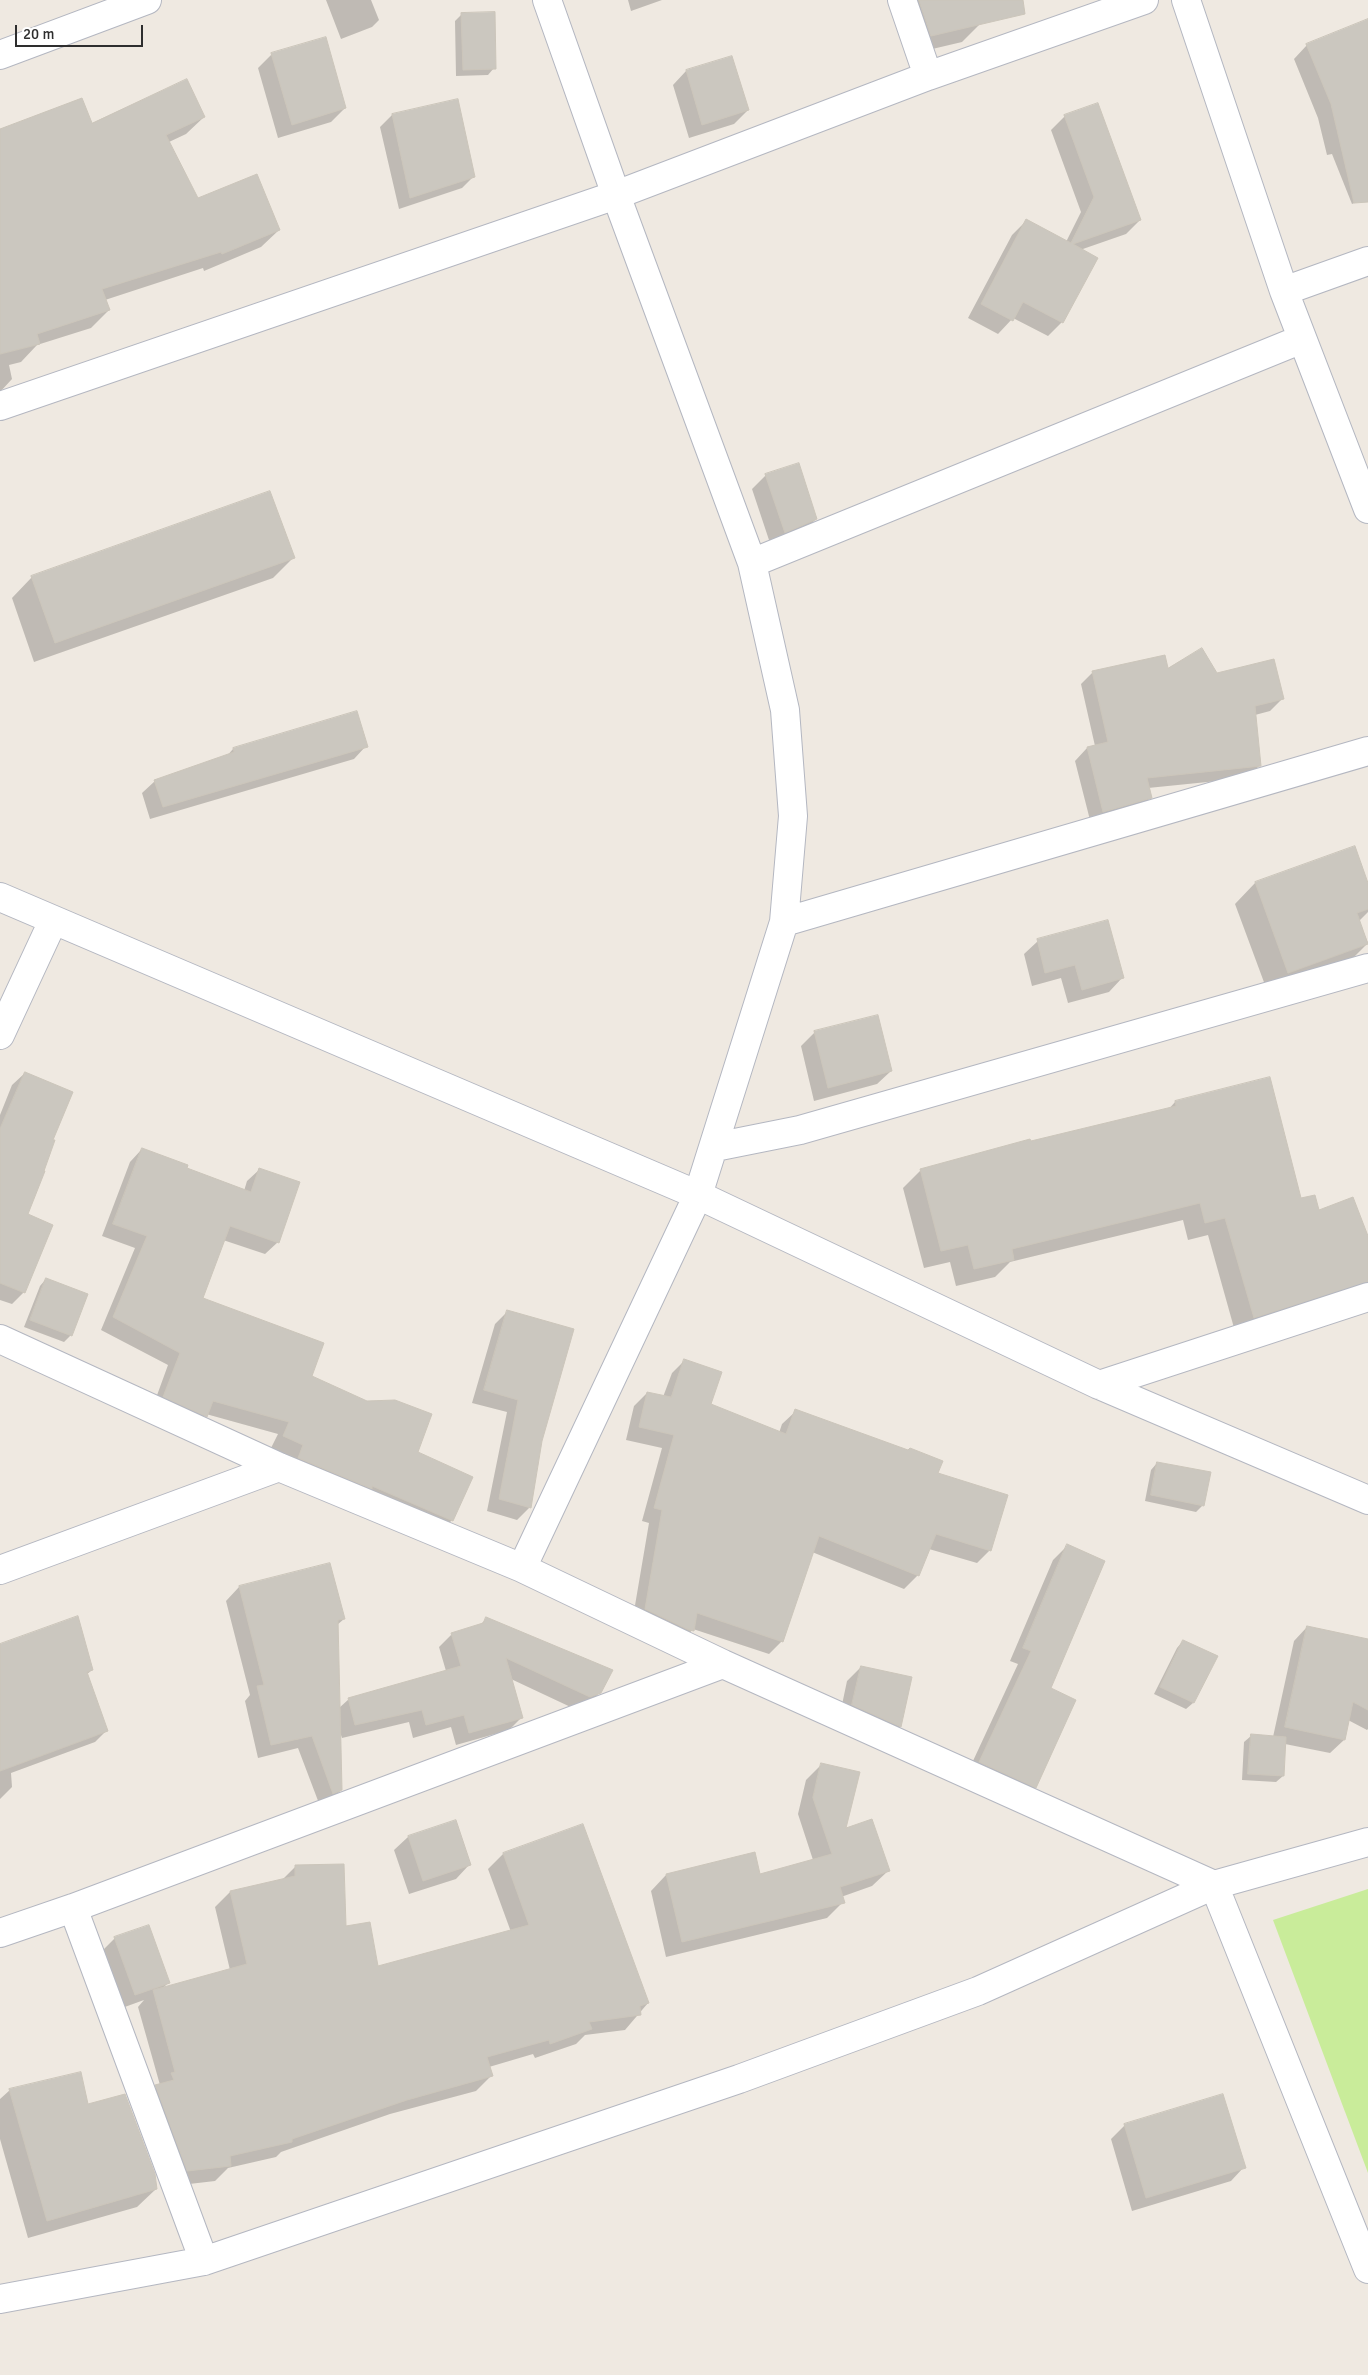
<!DOCTYPE html>
<html>
<head>
<meta charset="utf-8">
<style>
	body { margin:0 }
	#map { position:relative; width:1368px; height:2375px; overflow:hidden; background:#efe9e1; font-family:Signika,sans-serif }
	canvas { display:block }
	.scale { position:absolute; left:15px; top:25px; width:128px; height:22px; box-sizing:border-box; border:2px solid #2e2e2e; border-top:0; padding-left:6px; font-size:15px; line-height:18px; white-space:nowrap; color:#2e2e2e; -webkit-text-stroke:4px #fff; paint-order:stroke }
</style>
</head>
<body>
<div id="map">
<canvas width="1368" height="2375"></canvas>
<div class="scale">20 m</div>
</div>
<script>
const g = document.querySelector('canvas').getContext('2d');
g.lineJoin = 'round';
function fillPath(path, color) { g.fillStyle = color; g.fill(path, 'evenodd'); }
function trace(path, color, width, dash) { g.strokeStyle = color; g.lineWidth = width; g.lineCap = dash ? 'butt' : 'round'; g.setLineDash(dash || []); g.stroke(path); }
const pitch = new Path2D(`
	M 1368,1889 L 1368,2173 L 1273,1920 Z`);
const shadow = new Path2D(`
	M 326,0 L 371,0 L 379,20 L 372,27 L 341,39 Z
	M 628,0 L 662,0 L 631,11 Z
	M 888,0 L 976,0 L 981,23 L 962,42 L 911,54 Z
	M 462,14 L 494,68 L 488,75 L 456,76 L 455,21 Z
	M 1368,21 L 1368,198 L 1352,204 L 1332,154 L 1327,155 L 1318,118 L 1294,59 L 1307,45 Z
	M 272,54 L 345,108 L 331,122 L 278,138 L 258,68 Z
	M 686,71 L 748,110 L 734,124 L 689,138 L 673,85 Z
	M 392,115 L 474,176 L 462,188 L 399,209 L 380,127 Z
	M 1065,116 L 1140,220 L 1126,234 L 1080,250 L 1062,322 L 1048,336 L 1013,318 L 998,334 L 968,318 L 1012,235 L 1026,221 L 1066,242 L 1081,212 L 1051,130 Z
	M 204,117 L 186,134 L 169,142 L 197,200 L 279,230 L 261,247 L 204,271 L 203,268 L 105,300 L 109,310 L 91,328 L 37,345 L 21,362 L 9,365 L 12,379 L 0,392 L 0,145 L 91,125 Z
	M 766,475 L 816,519 L 802,533 L 771,546 L 752,489 Z
	M 293,558 L 273,578 L 34,662 L 12,598 L 32,577 Z
	M 1167,670 L 1282,699 L 1270,711 L 1255,715 L 1259,766 L 1247,778 L 1148,788 L 1150,798 L 1138,810 L 1091,824 L 1075,761 L 1087,748 L 1095,746 L 1081,684 L 1093,672 Z
	M 356,713 L 366,746 L 354,759 L 150,819 L 142,793 L 155,781 L 226,757 L 233,749 Z
	M 1354,848 L 1368,887 L 1368,912 L 1359,921 L 1368,943 L 1347,964 L 1268,993 L 1235,904 L 1255,883 Z
	M 1038,941 L 1122,978 L 1109,992 L 1068,1003 L 1061,978 L 1032,986 L 1024,954 Z
	M 815,1032 L 891,1071 L 877,1084 L 814,1101 L 801,1046 Z
	M 25,1073 L 52,1140 L 26,1215 L 24,1292 L 12,1304 L 0,1300 L 0,1115 L 12,1085 Z
	M 1175,1102 L 1300,1200 L 1368,1240 L 1368,1303 L 1236,1335 L 1208,1235 L 1188,1240 L 1183,1220 L 1010,1262 L 995,1277 L 956,1286 L 950,1262 L 924,1268 L 903,1188 L 921,1170 L 1168,1110 Z
	M 142,1149 L 185,1169 L 244,1191 L 247,1181 L 260,1169 L 278,1242 L 265,1254 L 223,1240 L 201,1299 L 416,1453 L 452,1520 L 440,1533 L 271,1448 L 278,1434 L 206,1414 L 193,1428 L 152,1409 L 168,1365 L 101,1330 L 135,1248 L 102,1236 L 130,1162 Z
	M 46,1279 L 71,1335 L 64,1342 L 24,1327 L 40,1286 Z
	M 507,1312 L 540,1440 L 530,1507 L 517,1520 L 487,1511 L 507,1412 L 472,1403 L 495,1324 Z
	M 685,1360 L 709,1405 L 779,1433 L 782,1424 L 796,1411 L 936,1473 L 990,1550 L 977,1563 L 929,1549 L 918,1575 L 904,1589 L 812,1552 L 782,1641 L 769,1654 L 693,1629 L 680,1644 L 632,1623 L 649,1523 L 642,1521 L 662,1448 L 626,1440 L 634,1406 L 647,1393 L 663,1397 L 672,1373 Z
	M 1157,1463 L 1203,1505 L 1196,1512 L 1145,1501 L 1151,1470 Z
	M 1067,1546 L 1035,1787 L 1022,1801 L 966,1776 L 1018,1664 L 1010,1661 L 1053,1560 Z
	M 239,1587 L 344,1619 L 337,1625 L 339,1708 L 349,1699 L 446,1671 L 439,1647 L 452,1634 L 479,1626 L 486,1619 L 600,1692 L 587,1706 L 577,1710 L 511,1679 L 522,1717 L 509,1730 L 456,1745 L 451,1727 L 413,1738 L 409,1722 L 342,1738 L 340,1732 L 341,1790 L 328,1803 L 320,1806 L 298,1748 L 258,1758 L 245,1701 L 250,1695 L 226,1601 Z
	M 77,1617 L 92,1670 L 86,1675 L 106,1731 L 95,1742 L 11,1773 L 12,1787 L 0,1799 L 0,1645 Z
	M 1307,1627 L 1368,1659 L 1368,1729 L 1367,1730 L 1348,1720 L 1344,1740 L 1330,1753 L 1285,1744 L 1283,1776 L 1276,1782 L 1242,1780 L 1244,1742 L 1251,1736 L 1273,1737 L 1294,1641 Z
	M 1183,1641 L 1216,1657 L 1193,1703 L 1186,1709 L 1154,1694 L 1177,1648 Z
	M 861,1667 L 900,1726 L 887,1740 L 839,1719 L 847,1681 Z
	M 822,1764 L 845,1830 L 888,1871 L 872,1886 L 841,1897 L 843,1902 L 827,1918 L 666,1957 L 651,1891 L 666,1875 L 759,1876 L 813,1860 L 798,1814 L 806,1780 Z
	M 455,1822 L 469,1865 L 456,1879 L 409,1894 L 394,1850 L 408,1837 Z
	M 582,1825 L 648,2003 L 625,2030 L 585,2035 L 576,2044 L 535,2058 L 533,2054 L 489,2067 L 492,2075 L 476,2091 L 390,2114 L 281,2152 L 276,2157 L 228,2168 L 215,2181 L 172,2186 L 141,2102 L 160,2085 L 138,2007 L 144,2000 L 122,2008 L 101,1952 L 115,1938 L 168,1983 L 162,1989 L 230,1970 L 215,1907 L 230,1892 L 282,1880 L 296,1866 L 377,1968 L 511,1932 L 488,1869 L 503,1854 Z
	M 10,2090 L 87,2106 L 156,2189 L 137,2207 L 28,2238 L 0,2139 L 0,2099 Z
	M 1125,2125 L 1244,2167 L 1231,2181 L 1132,2211 L 1111,2139 Z`);
const building = new Path2D(`
	M 919,0 L 1023,0 L 1025,14 L 931,36 Z
	M 495,12 L 496,69 L 463,70 L 461,13 Z
	M 1368,19 L 1368,202 L 1354,203 L 1331,104 L 1306,44 Z
	M 326,37 L 346,108 L 292,125 L 271,53 Z
	M 732,56 L 749,110 L 702,125 L 686,70 Z
	M 187,79 L 205,117 L 166,135 L 198,198 L 257,174 L 280,230 L 222,254 L 221,252 L 102,289 L 110,310 L 37,334 L 40,344 L 0,354 L 0,129 L 82,98 L 92,123 Z
	M 458,99 L 475,177 L 410,198 L 392,114 Z
	M 1098,103 L 1141,220 L 1073,244 L 1098,258 L 1063,323 L 1023,302 L 1013,321 L 981,304 L 1026,219 L 1071,243 L 1094,197 L 1064,115 Z
	M 799,463 L 817,519 L 785,533 L 765,474 Z
	M 270,491 L 295,558 L 55,643 L 31,576 Z
	M 1202,648 L 1217,673 L 1274,659 L 1284,699 L 1255,706 L 1261,766 L 1147,778 L 1152,798 L 1103,812 L 1087,747 L 1108,742 L 1092,671 L 1165,655 L 1168,668 Z
	M 357,711 L 368,747 L 163,807 L 154,780 L 234,752 L 233,748 Z
	M 1355,846 L 1368,883 L 1368,909 L 1357,913 L 1368,944 L 1288,973 L 1255,882 Z
	M 1108,920 L 1124,978 L 1082,990 L 1075,965 L 1045,973 L 1037,939 Z
	M 878,1015 L 892,1071 L 828,1088 L 814,1031 Z
	M 25,1072 L 73,1092 L 53,1140 L 55,1140 L 44,1171 L 45,1171 L 28,1214 L 53,1225 L 25,1293 L 0,1283 L 0,1129 Z
	M 1270,1077 L 1301,1198 L 1315,1195 L 1319,1210 L 1353,1197 L 1368,1236 L 1368,1282 L 1254,1318 L 1225,1218 L 1205,1223 L 1200,1203 L 1012,1249 L 1014,1260 L 974,1269 L 968,1245 L 941,1251 L 920,1169 L 1030,1139 L 1031,1141 L 1176,1106 L 1175,1101 Z
	M 142,1148 L 188,1165 L 187,1168 L 251,1192 L 259,1168 L 300,1182 L 279,1243 L 230,1226 L 203,1298 L 324,1343 L 312,1376 L 367,1401 L 395,1400 L 432,1414 L 418,1452 L 473,1477 L 453,1521 L 372,1486 L 372,1489 L 298,1458 L 303,1445 L 283,1436 L 289,1422 L 213,1401 L 207,1417 L 163,1397 L 180,1353 L 113,1317 L 147,1236 L 113,1224 Z
	M 46,1278 L 88,1294 L 72,1336 L 30,1320 Z
	M 507,1310 L 574,1329 L 542,1441 L 531,1508 L 499,1499 L 518,1400 L 484,1390 Z
	M 684,1359 L 722,1372 L 711,1404 L 786,1434 L 795,1409 L 908,1450 L 910,1448 L 943,1461 L 938,1473 L 1008,1495 L 991,1551 L 936,1534 L 919,1576 L 819,1536 L 783,1642 L 697,1613 L 694,1631 L 689,1630 L 645,1609 L 662,1510 L 654,1508 L 674,1435 L 639,1427 L 647,1392 L 671,1397 Z
	M 1157,1462 L 1211,1472 L 1204,1506 L 1151,1495 Z
	M 1067,1544 L 1105,1561 L 1051,1688 L 1076,1700 L 1036,1788 L 979,1762 L 1031,1651 L 1023,1648 Z
	M 330,1563 L 345,1619 L 338,1620 L 342,1790 L 333,1794 L 312,1736 L 271,1745 L 257,1686 L 264,1685 L 239,1586 Z
	M 78,1616 L 93,1670 L 87,1672 L 108,1731 L 0,1771 L 0,1644 Z
	M 486,1617 L 613,1670 L 601,1693 L 590,1697 L 506,1658 L 523,1718 L 469,1733 L 464,1715 L 426,1725 L 422,1710 L 355,1725 L 348,1698 L 461,1666 L 451,1633 L 483,1623 Z
	M 1307,1626 L 1368,1639 L 1368,1710 L 1353,1702 L 1345,1740 L 1285,1727 Z
	M 1183,1640 L 1218,1656 L 1194,1703 L 1160,1687 Z
	M 861,1666 L 912,1677 L 901,1727 L 852,1705 Z
	M 1251,1734 L 1286,1737 L 1284,1776 L 1248,1774 Z
	M 821,1763 L 860,1772 L 846,1828 L 872,1819 L 890,1871 L 840,1887 L 845,1903 L 682,1942 L 666,1874 L 755,1852 L 760,1874 L 832,1854 L 813,1798 Z
	M 456,1820 L 471,1865 L 423,1881 L 408,1836 Z
	M 583,1824 L 649,2003 L 640,2006 L 641,2015 L 589,2022 L 592,2029 L 550,2044 L 549,2040 L 487,2057 L 493,2076 L 407,2100 L 292,2139 L 292,2142 L 230,2156 L 231,2166 L 187,2171 L 155,2085 L 174,2080 L 171,2073 L 175,2072 L 153,1990 L 247,1964 L 230,1891 L 295,1876 L 295,1865 L 344,1864 L 346,1926 L 370,1922 L 378,1966 L 529,1925 L 503,1853 Z
	M 149,1925 L 170,1983 L 135,1995 L 114,1937 Z
	M 81,2072 L 88,2104 L 125,2094 L 155,2174 L 157,2189 L 47,2221 L 9,2089 Z
	M 1223,2094 L 1246,2168 L 1146,2198 L 1124,2124 Z`);
const minor = new Path2D(`
	M 902,0 L 928,76
	M 1186,0 L 1284,291 L 1368,509
	M 0,55 L 147,0
	M 1284,291 L 1368,261
	M 0,406 L 616,195 L 928,76 L 1144,0
	M 752,563 L 1302,339
	M 0,897 L 698,1195 L 1099,1385 L 1368,1500
	M 784,922 L 1368,751
	M 0,1035 L 53,921
	M 715,1147 L 800,1130 L 1368,968
	M 0,1339 L 279,1467 L 522,1568 L 723,1664 L 1214,1885 L 1368,2269
	M 1099,1385 L 1368,1297
	M 522,1568 L 698,1195 L 784,922 L 793,816 L 785,710 L 752,563 L 616,195 L 547,0
	M 0,1570 L 279,1467
	M 73,1908 L 204,2261
	M 0,1933 L 73,1908 L 723,1664
	M 0,2299 L 204,2261 L 739,2079 L 978,1991 L 1214,1885 L 1368,1842`);
fillPath(pitch, '#c9ec9a');
fillPath(shadow, '#0003');
fillPath(building, '#cbc7bf');
trace(building, '#cbc5ba', 1);
trace(minor, '#b4b7c1', 30);
trace(minor, '#fff', 28);
</script>
</body>
</html>
